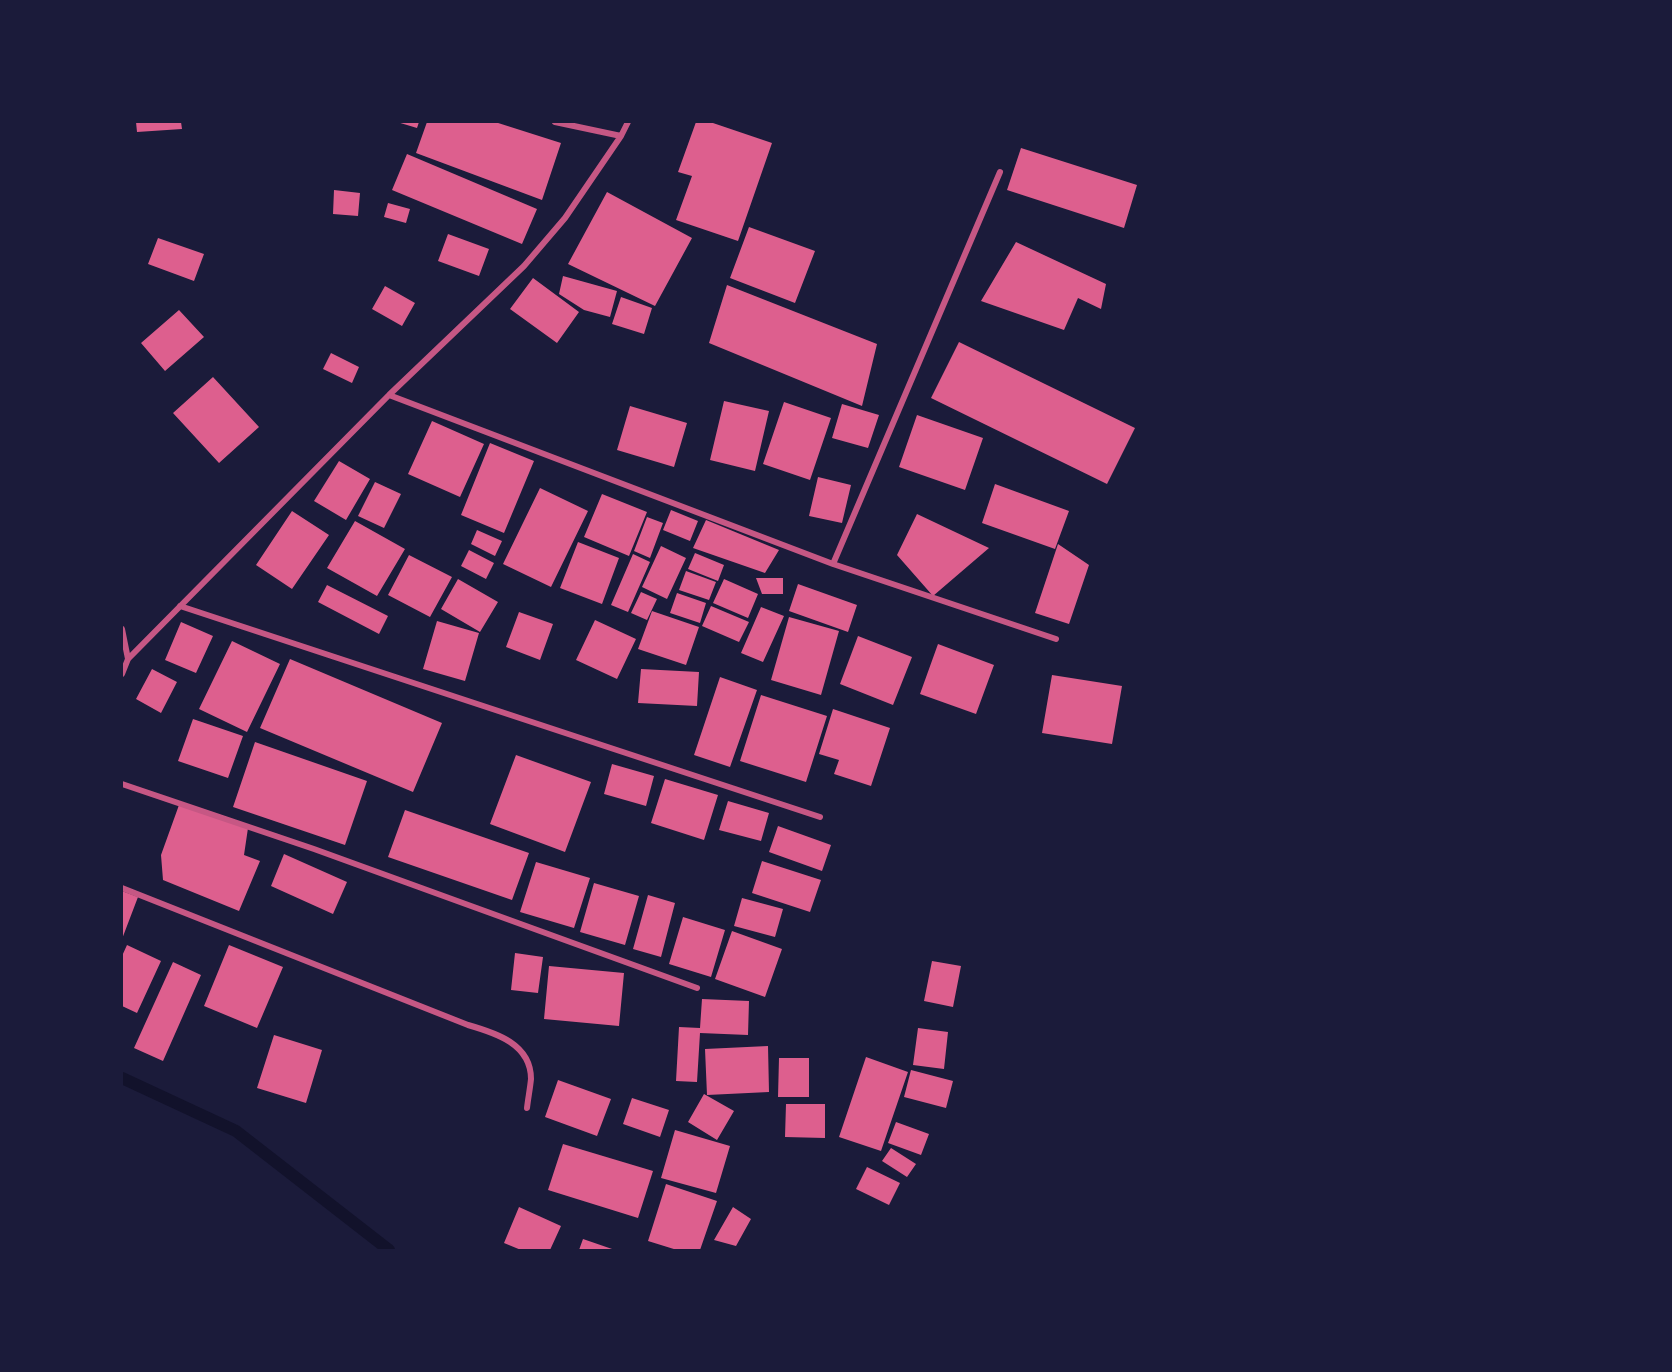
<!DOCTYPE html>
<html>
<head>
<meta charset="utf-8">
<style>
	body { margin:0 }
	#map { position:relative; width:1672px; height:1372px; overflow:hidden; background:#1b1b3a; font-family:Barlow,sans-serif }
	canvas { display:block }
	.frame { position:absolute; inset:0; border:123px solid #1b1b3a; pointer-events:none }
</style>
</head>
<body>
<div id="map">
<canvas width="1672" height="1372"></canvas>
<div class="frame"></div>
</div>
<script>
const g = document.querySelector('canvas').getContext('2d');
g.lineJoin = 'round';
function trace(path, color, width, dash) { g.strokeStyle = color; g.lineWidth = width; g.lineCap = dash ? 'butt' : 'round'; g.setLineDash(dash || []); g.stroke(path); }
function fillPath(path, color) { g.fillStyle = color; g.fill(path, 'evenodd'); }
const stream = new Path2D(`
	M 122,1078 L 236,1131 L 389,1250`);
const building = new Path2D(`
	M 136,122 L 181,122 L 182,129 L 137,132 Z
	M 397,122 L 419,122 L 417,128 Z
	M 427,122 L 495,122 L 561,143 L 542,200 L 416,153 Z
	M 696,122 L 710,122 L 772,143 L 738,241 L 676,220 L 692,176 L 678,172 Z
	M 1021,148 L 1137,185 L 1124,228 L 1007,190 Z
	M 407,154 L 537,209 L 522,244 L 392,190 Z
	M 334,190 L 360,193 L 358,216 L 333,214 Z
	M 607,192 L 692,238 L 655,306 L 568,264 Z
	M 388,203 L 410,209 L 406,223 L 384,217 Z
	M 749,227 L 815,251 L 795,303 L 730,278 Z
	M 448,234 L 489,249 L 479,276 L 438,261 Z
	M 158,238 L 204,254 L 194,281 L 148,264 Z
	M 1016,242 L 1106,284 L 1101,309 L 1078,298 L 1064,330 L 981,301 Z
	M 563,276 L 617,291 L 610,317 L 584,310 L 559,294 Z
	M 533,278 L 579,312 L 557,343 L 510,309 Z
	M 727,285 L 877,344 L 862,406 L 709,343 Z
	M 385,286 L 415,303 L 402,326 L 372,309 Z
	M 621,297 L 652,308 L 644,334 L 612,324 Z
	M 179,310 L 204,337 L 165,371 L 141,343 Z
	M 959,342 L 1135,428 L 1107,484 L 931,398 Z
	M 331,353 L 359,367 L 352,383 L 323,369 Z
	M 213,377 L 259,427 L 219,463 L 173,413 Z
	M 724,401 L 769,411 L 755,471 L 710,460 Z
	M 784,402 L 831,418 L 810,480 L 763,464 Z
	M 842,404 L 879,415 L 868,448 L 832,438 Z
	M 630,406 L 687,423 L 674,467 L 617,450 Z
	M 917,415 L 983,438 L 965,490 L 899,467 Z
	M 432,421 L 484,444 L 460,497 L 408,474 Z
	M 490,443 L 534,461 L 504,533 L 461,515 Z
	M 339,461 L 370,479 L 346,520 L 314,501 Z
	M 818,477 L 851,485 L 842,523 L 809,516 Z
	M 375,482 L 401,494 L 384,528 L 358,516 Z
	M 995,484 L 1069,511 L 1055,549 L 982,523 Z
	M 540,488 L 588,511 L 551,587 L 503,564 Z
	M 602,494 L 647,512 L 629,556 L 584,537 Z
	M 671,510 L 698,521 L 690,541 L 663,530 Z
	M 292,511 L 329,535 L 292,589 L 256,565 Z
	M 917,514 L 989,548 L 933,596 L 897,555 Z
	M 647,517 L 663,523 L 650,558 L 634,551 Z
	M 706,520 L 779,550 L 765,573 L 693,548 Z
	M 355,521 L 405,549 L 377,596 L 327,568 Z
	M 477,530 L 502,541 L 495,556 L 471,544 Z
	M 578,542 L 619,558 L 602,604 L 560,588 Z
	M 1058,544 L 1089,565 L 1069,624 L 1035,613 Z
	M 661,546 L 686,558 L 667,599 L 642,587 Z
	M 469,550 L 494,563 L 486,579 L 461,566 Z
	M 695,553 L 724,565 L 718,581 L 688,569 Z
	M 633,554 L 650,562 L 628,612 L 611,605 Z
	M 409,555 L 452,577 L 430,617 L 388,595 Z
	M 686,571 L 716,582 L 709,600 L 679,590 Z
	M 756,578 L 783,578 L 783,594 L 762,594 Z
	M 458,579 L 498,602 L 480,632 L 441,609 Z
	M 724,579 L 758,594 L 748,618 L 713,603 Z
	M 798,584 L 857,605 L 848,632 L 789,611 Z
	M 327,585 L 388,616 L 379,634 L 318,602 Z
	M 641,592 L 657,599 L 647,620 L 631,613 Z
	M 677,593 L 706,603 L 700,623 L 670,613 Z
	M 711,606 L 749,622 L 739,642 L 702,626 Z
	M 761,607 L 784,616 L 763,662 L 741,653 Z
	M 652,611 L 699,627 L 686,665 L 638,649 Z
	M 519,612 L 553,624 L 540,660 L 506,647 Z
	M 789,617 L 839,631 L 821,695 L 771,680 Z
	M 595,620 L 636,639 L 617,679 L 576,660 Z
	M 437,621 L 479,633 L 465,681 L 423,669 Z
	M 181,622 L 213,636 L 196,673 L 165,660 Z
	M 858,636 L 912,657 L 893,705 L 840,684 Z
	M 232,641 L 280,664 L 247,732 L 199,709 Z
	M 938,644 L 994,665 L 976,714 L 920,694 Z
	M 290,659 L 442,723 L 413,792 L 260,728 Z
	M 152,669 L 177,682 L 161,713 L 136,699 Z
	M 641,669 L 699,672 L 697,706 L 638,703 Z
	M 1052,675 L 1122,686 L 1112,744 L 1042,733 Z
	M 720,677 L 757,690 L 730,767 L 694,755 Z
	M 761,695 L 827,716 L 806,782 L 740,761 Z
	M 833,709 L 890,728 L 871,786 L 834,774 L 839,760 L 819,754 Z
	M 193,719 L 243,736 L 228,778 L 178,761 Z
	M 255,742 L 367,781 L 345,845 L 233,807 Z
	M 516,755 L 591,782 L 565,852 L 490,824 Z
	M 612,764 L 654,776 L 646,806 L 604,794 Z
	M 665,779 L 718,795 L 704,840 L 651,823 Z
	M 728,801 L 769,813 L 761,841 L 719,830 Z
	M 179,805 L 248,828 L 244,855 L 260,861 L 239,911 L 163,880 L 161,855 Z
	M 405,810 L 529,853 L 512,900 L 388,857 Z
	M 778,826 L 831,845 L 822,871 L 769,852 Z
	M 284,854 L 347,882 L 333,914 L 271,886 Z
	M 762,861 L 821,880 L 810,912 L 752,893 Z
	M 536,862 L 590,878 L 574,928 L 520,912 Z
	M 594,883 L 639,896 L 625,945 L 580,932 Z
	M 122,891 L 138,897 L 122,939 Z
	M 648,895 L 675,903 L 661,957 L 633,949 Z
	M 742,898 L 783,909 L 775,937 L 734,926 Z
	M 683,917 L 725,930 L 711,977 L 669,964 Z
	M 732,931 L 782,949 L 765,997 L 715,979 Z
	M 127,945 L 161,961 L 137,1013 L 122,1006 L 122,956 Z
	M 229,945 L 283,967 L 257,1028 L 204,1006 Z
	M 515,953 L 543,957 L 538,993 L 511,990 Z
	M 932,961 L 961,966 L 953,1007 L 924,1001 Z
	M 173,962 L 201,975 L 163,1061 L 134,1048 Z
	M 549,966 L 624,973 L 619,1026 L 544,1019 Z
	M 702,999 L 749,1001 L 748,1035 L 700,1033 L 697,1082 L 676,1081 L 679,1027 L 700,1028 Z
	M 918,1028 L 948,1032 L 944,1069 L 913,1065 Z
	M 274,1035 L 322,1050 L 306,1103 L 257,1088 Z
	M 768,1046 L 769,1092 L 707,1095 L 705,1049 Z
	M 866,1057 L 908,1072 L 881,1151 L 839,1137 Z
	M 779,1058 L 809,1058 L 809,1097 L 778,1097 Z
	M 911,1070 L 953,1081 L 946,1108 L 904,1097 Z
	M 558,1080 L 611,1099 L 597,1136 L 545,1117 Z
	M 704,1094 L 734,1111 L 717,1140 L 688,1122 Z
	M 632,1098 L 669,1110 L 660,1137 L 623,1124 Z
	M 786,1104 L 825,1104 L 825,1138 L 785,1137 Z
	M 896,1122 L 929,1134 L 921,1155 L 888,1143 Z
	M 675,1130 L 730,1146 L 716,1193 L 661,1178 Z
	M 563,1144 L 653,1171 L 638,1218 L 548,1190 Z
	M 891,1148 L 916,1164 L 907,1177 L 882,1161 Z
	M 867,1167 L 900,1183 L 889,1205 L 856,1189 Z
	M 666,1184 L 717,1201 L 700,1250 L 677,1250 L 648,1241 Z
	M 519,1207 L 561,1226 L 550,1250 L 521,1250 L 504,1243 Z
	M 733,1207 L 751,1219 L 736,1246 L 714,1240 Z
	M 583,1239 L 615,1250 L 579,1250 Z`);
const minor = new Path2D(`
	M 555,122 L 621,136
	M 389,395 L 833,564 L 1056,639
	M 833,564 L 1000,172
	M 180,606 L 820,817
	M 122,629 L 128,659
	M 122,674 L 128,659 L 389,395 L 524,266 L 565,218 L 621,136 L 628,122
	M 122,784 L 314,849 L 697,988
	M 122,888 L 468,1025 C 496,1033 531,1044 531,1079 C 530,1089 528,1099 527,1108`);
trace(stream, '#12122b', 12);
fillPath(building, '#dd5f8e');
trace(minor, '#c65784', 6);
</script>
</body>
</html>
